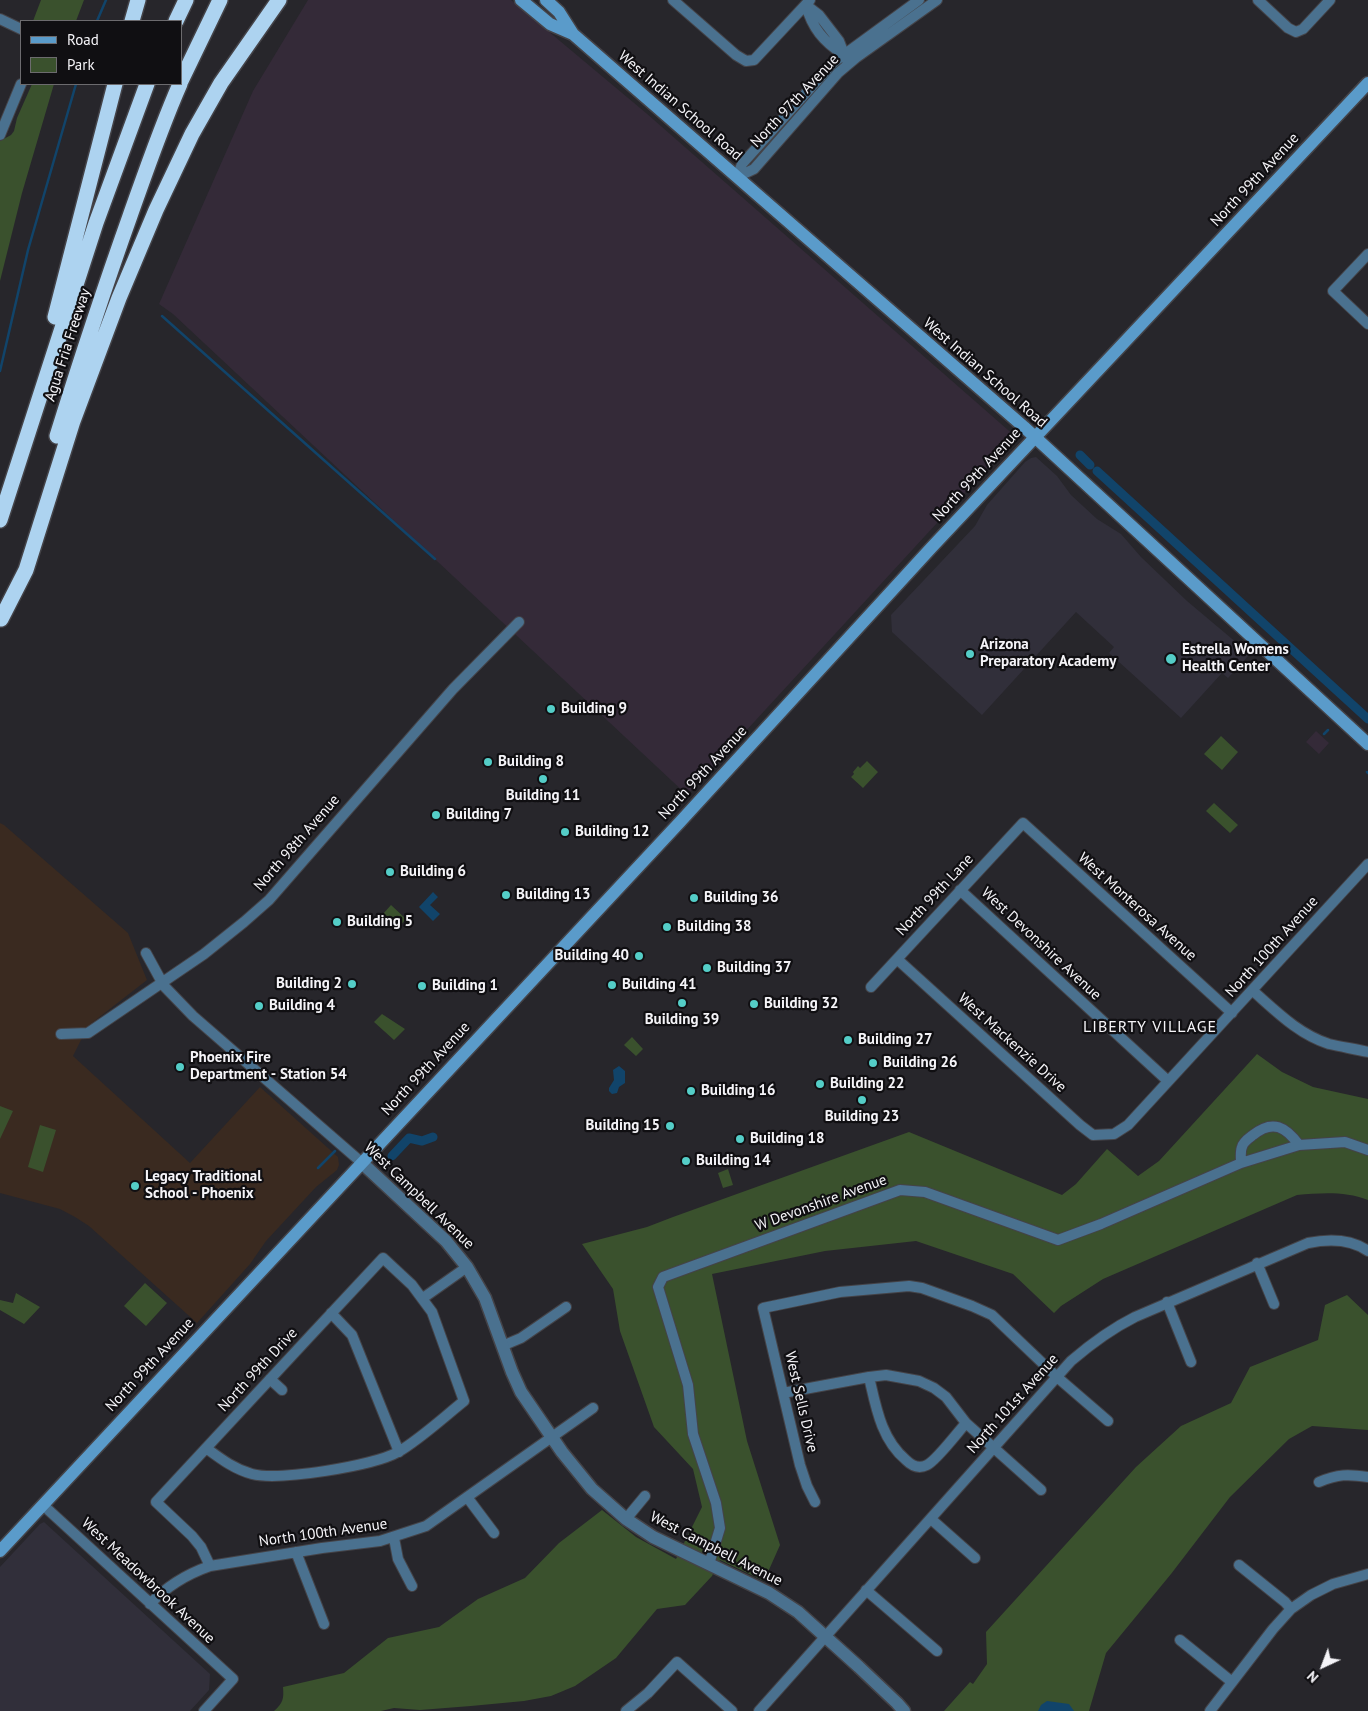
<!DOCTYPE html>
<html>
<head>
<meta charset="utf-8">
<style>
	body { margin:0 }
	#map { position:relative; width:1368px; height:1711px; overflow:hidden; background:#27262b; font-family:"PT Sans",sans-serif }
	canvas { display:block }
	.legend { position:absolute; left:20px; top:20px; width:162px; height:65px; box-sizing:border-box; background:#100f12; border:1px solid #6c6b6e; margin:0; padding:6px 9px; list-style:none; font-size:15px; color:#f5f4f8 }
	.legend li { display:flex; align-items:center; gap:10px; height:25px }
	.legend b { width:25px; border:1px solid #6c6b6e }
	.north { position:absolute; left:1298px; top:1641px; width:50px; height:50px; -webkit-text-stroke:4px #100f12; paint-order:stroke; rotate:223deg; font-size:14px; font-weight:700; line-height:20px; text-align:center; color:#f5f4f8 }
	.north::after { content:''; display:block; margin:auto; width:18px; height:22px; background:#f5f4f8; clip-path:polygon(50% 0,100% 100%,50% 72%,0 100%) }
</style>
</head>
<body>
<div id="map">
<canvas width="1368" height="1711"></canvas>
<ul class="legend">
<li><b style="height:6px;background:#5a9bca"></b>Road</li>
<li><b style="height:14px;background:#3a512d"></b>Park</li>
</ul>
<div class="north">N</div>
</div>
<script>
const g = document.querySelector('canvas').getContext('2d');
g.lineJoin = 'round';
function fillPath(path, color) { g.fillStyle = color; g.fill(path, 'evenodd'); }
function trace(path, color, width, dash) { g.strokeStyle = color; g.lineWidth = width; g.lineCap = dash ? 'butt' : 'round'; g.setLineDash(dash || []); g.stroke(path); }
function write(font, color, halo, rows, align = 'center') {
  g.font = font + ' "PT Sans",sans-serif'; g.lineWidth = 4.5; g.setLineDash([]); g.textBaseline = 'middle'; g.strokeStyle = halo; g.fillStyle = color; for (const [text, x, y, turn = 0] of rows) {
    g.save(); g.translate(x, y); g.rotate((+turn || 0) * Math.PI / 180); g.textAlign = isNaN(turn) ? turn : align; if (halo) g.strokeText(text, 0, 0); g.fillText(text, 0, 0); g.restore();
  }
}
const built = new Path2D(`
	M 1036,457 L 1057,476 L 1071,495 L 1097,519 L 1121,534 L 1141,557 L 1187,601 L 1250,654 L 1228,678 L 1222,673 L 1181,718 L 1109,653 L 1114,647 L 1076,612 L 982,715 L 892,632 L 891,615 L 975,526 L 987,505 L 1025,462 L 1031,458 Z
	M 44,1522 L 210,1674 L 209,1690 L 190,1711 L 0,1711 L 0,1567 L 40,1524 Z`);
const industrial = new Path2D(`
	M 308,0 L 511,0 L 646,113 L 1016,437 L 687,795 L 173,314 L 159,304 L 253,91 Z
	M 1316,731 L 1329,743 L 1319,754 L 1306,742 Z`);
const education = new Path2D(`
	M 0,823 L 4,825 L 128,933 L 147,980 L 88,1026 L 73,1056 L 190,1163 L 260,1087 L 338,1157 L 339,1165 L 337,1170 L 316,1187 L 266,1241 L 250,1264 L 197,1323 L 89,1226 L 75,1217 L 60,1209 L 0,1193 Z`);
const green = new Path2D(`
	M 41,0 L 84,0 L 76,21 L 33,21 Z
	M 32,84 L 54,84 L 22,193 L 0,281 L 0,141 L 11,135 L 14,131 L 17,118 Z
	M 1221,736 L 1238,752 L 1222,770 L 1204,754 Z
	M 867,761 L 878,772 L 863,788 L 851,777 L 854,774 L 853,772 L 858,766 L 860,768 Z
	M 1214,803 L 1238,825 L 1230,833 L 1206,811 Z
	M 391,905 L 406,919 L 398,928 L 383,914 Z
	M 382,1014 L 405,1029 L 394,1040 L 374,1022 Z
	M 632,1037 L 643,1049 L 636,1056 L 624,1045 Z
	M 1257,1054 L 1282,1072 L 1313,1087 L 1368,1099 L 1368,1200 C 1345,1191 1321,1193 1297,1195 L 1103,1279 L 1061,1306 L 1054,1313 L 1013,1274 L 916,1241 L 825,1251 L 712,1274 L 747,1441 L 780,1545 L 764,1581 L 720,1560 L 712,1576 L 685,1605 L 657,1609 L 616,1658 L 575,1686 L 551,1696 L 524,1701 L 471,1706 L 420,1710 L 394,1708 L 381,1711 L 274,1711 C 283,1703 284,1699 283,1687 L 344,1673 L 388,1638 L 439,1627 L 478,1599 L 525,1578 L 559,1543 L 602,1510 L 636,1537 L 676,1559 L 702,1507 L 693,1469 L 654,1427 L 620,1331 L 613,1289 L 582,1244 L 647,1227 L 673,1217 L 909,1132 L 1062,1195 L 1076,1184 L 1107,1149 L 1138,1176 L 1159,1161 Z
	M 0,1106 L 13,1111 L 0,1139 Z
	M 40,1125 L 56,1130 L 43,1172 L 28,1167 Z
	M 728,1169 L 733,1185 L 723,1188 L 718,1173 Z
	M 145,1283 L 167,1303 L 146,1326 L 124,1306 Z
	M 16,1293 L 40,1307 L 24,1324 L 0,1310 L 0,1300 L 13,1303 Z
	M 1347,1295 L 1368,1315 L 1368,1430 L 1312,1426 L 1289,1439 L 1230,1497 L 1171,1574 L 1106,1653 L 1089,1711 L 944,1711 L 970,1682 L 973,1684 L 987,1664 L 986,1632 L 1136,1467 L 1181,1426 L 1231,1403 L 1250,1367 L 1318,1340 L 1325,1305 Z`);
const water = new Path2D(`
	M 433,892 L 438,897 L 430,905 L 440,914 L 433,921 L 419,907 Z
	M 619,1066 L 625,1071 L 625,1083 L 619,1087 L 617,1093 L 612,1094 L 609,1091 L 609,1088 L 614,1080 L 613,1070 Z
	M 1047,1701 L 1069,1704 L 1074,1711 L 1038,1711 L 1041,1705 Z`);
const stream = new Path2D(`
	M 97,21 L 106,0
	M 162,316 L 435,559
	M 0,371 L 28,250 L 76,84
	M 1324,734 L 1328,730
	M 1367,772 L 1368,773
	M 318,1168 L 335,1151`);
const canal = new Path2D(`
	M 1080,455 L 1090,465
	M 1097,471 L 1368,719
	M 392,1156 L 409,1138 L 422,1141 L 433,1137`);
const minor = new Path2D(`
	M 673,0 L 736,55 L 746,61 L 754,60 L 810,0
	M 1258,0 L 1288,28 L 1296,32 L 1303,29 L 1330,0
	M 806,5 L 819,15 L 839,41 L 846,59
	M 806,5 C 812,28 824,42 843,54
	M 0,19 L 21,29
	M 0,135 L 21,84
	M 737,177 L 754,169 L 838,73 L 857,57 L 937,0
	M 737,177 L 742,164 L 834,62 L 919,0
	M 1368,254 L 1333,291 L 1368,324
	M 960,890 L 1168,1081
	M 146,953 L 164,986 L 193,1016 L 361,1162
	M 897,959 L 1080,1125 L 1093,1135 L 1114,1134 L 1128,1125 L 1368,864
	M 871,987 L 1023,823 L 1232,1013
	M 1252,990 C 1276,1011 1298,1034 1329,1044 C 1342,1047 1355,1049 1368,1052
	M 61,1034 L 88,1033 L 204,954 L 244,922 L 269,900 L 453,689 L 519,622
	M 1241,1163 C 1241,1158 1240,1151 1242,1147 C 1243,1142 1249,1138 1253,1135 C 1273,1119 1286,1127 1299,1145
	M 1257,1263 L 1274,1304
	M 423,1298 L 467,1267
	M 1167,1302 L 1191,1362
	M 331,1313 L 352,1335 L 399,1452
	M 502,1346 L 521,1338 L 566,1307
	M 869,1377 C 876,1407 881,1439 906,1460 C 912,1466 919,1469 927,1465 C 936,1461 958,1432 966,1423
	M 270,1379 L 282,1390
	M 783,1393 L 869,1377 L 886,1375 L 919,1381 L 934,1388 L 946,1397 L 966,1423 L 1041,1490
	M 206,1448 C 221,1459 234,1469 252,1474 C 279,1481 373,1466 398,1452 C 419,1440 444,1417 464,1401 L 432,1312 L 412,1285 L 383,1258 C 307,1339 232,1420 156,1502 L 192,1536 L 201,1547 L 210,1566
	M 1319,1482 C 1338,1474 1348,1474 1368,1477
	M 467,1497 L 494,1533
	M 815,1502 L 807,1486 L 800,1465 L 763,1308 L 840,1292 L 909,1286 L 922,1288 L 972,1306 L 992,1315 L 1057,1377 L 1108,1421
	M 43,1505 L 233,1679 L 204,1711
	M 626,1519 L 645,1496
	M 931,1519 L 975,1558
	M 394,1538 L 398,1559 L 412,1586
	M 296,1552 L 324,1624
	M 709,1564 L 720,1528 L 716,1503 L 693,1434 L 688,1385 L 658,1287 L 663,1277 L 900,1190 L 925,1192 L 1058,1240 L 1101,1224 L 1241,1163 L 1299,1145 L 1345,1142 L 1368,1150
	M 1239,1565 L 1285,1602 L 1291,1609
	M 866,1590 L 937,1651
	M 150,1604 C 167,1586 187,1574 210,1566 L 322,1548 L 380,1541 L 426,1526 L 593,1408
	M 1180,1640 L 1232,1682
	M 626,1711 L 648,1693 L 677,1662 L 732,1711
	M 759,1711 L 1071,1361 C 1092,1343 1111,1329 1135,1317 L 1308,1243 C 1328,1239 1351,1239 1368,1251
	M 1210,1711 L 1273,1629 L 1291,1609 L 1311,1595 L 1333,1584 L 1368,1574`);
const tertiary = new Path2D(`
	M 361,1162 L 446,1241 L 467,1267 L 485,1298 L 512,1372 L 521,1392 L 562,1452 L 592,1489 L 626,1519 L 653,1537 L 769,1593 L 798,1612 L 859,1667 L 897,1703 L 904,1711`);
const secondary = new Path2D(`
	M 521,0 L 550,24 L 573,34
	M 546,0 L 559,12 L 573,34 L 1024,427 L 1368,744
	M 0,1551 L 680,822 L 931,548 L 1368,83`);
const motorway = new Path2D(`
	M 132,21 L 138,0
	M 176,21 L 186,0
	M 181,81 L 220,0
	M 55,317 L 115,84
	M 57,436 C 80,362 104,289 130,216 C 146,171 161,127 180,84
	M 0,520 L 96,223 L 147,84
	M 1,619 L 26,570 L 73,421 L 119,298 L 156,210 L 192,134 L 221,83 L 279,0`);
const markers = [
	[970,654,5,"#54cdc7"],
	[1171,659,6,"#54cdc7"],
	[551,709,5,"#54cdc7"],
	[488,762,5,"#54cdc7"],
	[543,779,5,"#54cdc7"],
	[436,815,5,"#54cdc7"],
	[565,832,5,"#54cdc7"],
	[390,872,5,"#54cdc7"],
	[506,895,5,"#54cdc7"],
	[694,898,5,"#54cdc7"],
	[337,922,5,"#54cdc7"],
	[667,927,5,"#54cdc7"],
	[639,956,5,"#54cdc7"],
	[707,968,5,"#54cdc7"],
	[352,984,5,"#54cdc7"],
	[612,985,5,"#54cdc7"],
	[422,986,5,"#54cdc7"],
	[682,1003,5,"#54cdc7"],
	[754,1004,5,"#54cdc7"],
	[259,1006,5,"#54cdc7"],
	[848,1040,5,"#54cdc7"],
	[873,1063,5,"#54cdc7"],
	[180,1067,5,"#54cdc7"],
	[820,1084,5,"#54cdc7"],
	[691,1091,5,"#54cdc7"],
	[862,1100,5,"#54cdc7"],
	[670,1126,5,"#54cdc7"],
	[740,1139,5,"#54cdc7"],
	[686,1161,5,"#54cdc7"],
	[135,1186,5,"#54cdc7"]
];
const streetNames = [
	["North 97th Avenue",795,101,-47],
	["West Indian School Road",680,106,41],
	["North 99th Avenue",1255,180,-47],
	["Agua Fria Freeway",68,345,-72],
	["West Indian School Road",985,373,41],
	["North 99th Avenue",977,475,-47],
	["North 99th Avenue",703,773,-47],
	["North 98th Avenue",297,843,-49],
	["North 99th Lane",935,895,-47],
	["West Monterosa Avenue",1137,907,42],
	["West Devonshire Avenue",1041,944,43],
	["North 100th Avenue",1272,947,-48],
	["West Mackenzie Drive",1012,1043,42],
	["North 99th Avenue",426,1069,-47],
	["West Campbell Avenue",419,1196,44],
	["W Devonshire Avenue",821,1203,-20],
	["North 99th Avenue",150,1365,-47],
	["North 99th Drive",258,1370,-47],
	["West Sells Drive",801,1402,77],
	["North 101st Avenue",1013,1404,-48],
	["North 100th Avenue",323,1533,-8],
	["West Campbell Avenue",716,1549,27],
	["West Meadowbrook Avenue",148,1581,43]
];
const poiNames = [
	["Arizona",980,645],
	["Preparatory Academy",980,662],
	["Estrella Womens",1182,650],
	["Health Center",1182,667],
	["Building 9",561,709],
	["Building 8",498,762],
	["Building 11",543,796,"center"],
	["Building 7",446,815],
	["Building 12",575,832],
	["Building 6",400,872],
	["Building 13",516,895],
	["Building 36",704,898],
	["Building 5",347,922],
	["Building 38",677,927],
	["Building 40",629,956,"right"],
	["Building 37",717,968],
	["Building 2",342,984,"right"],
	["Building 41",622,985],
	["Building 1",432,986],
	["Building 32",764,1004],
	["Building 4",269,1006],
	["Building 39",682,1020,"center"],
	["Building 27",858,1040],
	["Phoenix Fire",190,1058],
	["Department - Station 54",190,1075],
	["Building 26",883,1063],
	["Building 22",830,1084],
	["Building 16",701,1091],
	["Building 23",862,1117,"center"],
	["Building 15",660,1126,"right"],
	["Building 18",750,1139],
	["Building 14",696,1161],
	["Legacy Traditional",145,1177],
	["School - Phoenix",145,1194]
];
const neighbourhoodNames = [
	["LIBERTY VILLAGE",1150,1027]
];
fillPath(built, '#312f3a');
fillPath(industrial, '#342a38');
fillPath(education, '#3a2a20');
fillPath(green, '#3a512d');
fillPath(water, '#11446a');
trace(stream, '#11446a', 2.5);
trace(canal, '#11446a', 9);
trace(minor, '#444348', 12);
trace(tertiary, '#444348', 15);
trace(secondary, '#444348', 15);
trace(motorway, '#444348', 18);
trace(minor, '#4a718f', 10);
trace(tertiary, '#4a718f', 12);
trace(secondary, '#5a9bca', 12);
trace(motorway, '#add3f0', 15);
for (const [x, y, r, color] of markers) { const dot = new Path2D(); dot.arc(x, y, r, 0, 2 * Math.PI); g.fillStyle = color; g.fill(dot); trace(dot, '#100f12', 2); }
write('15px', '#f5f4f8', '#100f12', streetNames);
write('bold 15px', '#f5f4f8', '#100f12', poiNames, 'left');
g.letterSpacing = '1px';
write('16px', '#f5f4f8', '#100f12', neighbourhoodNames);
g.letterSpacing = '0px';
</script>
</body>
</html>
